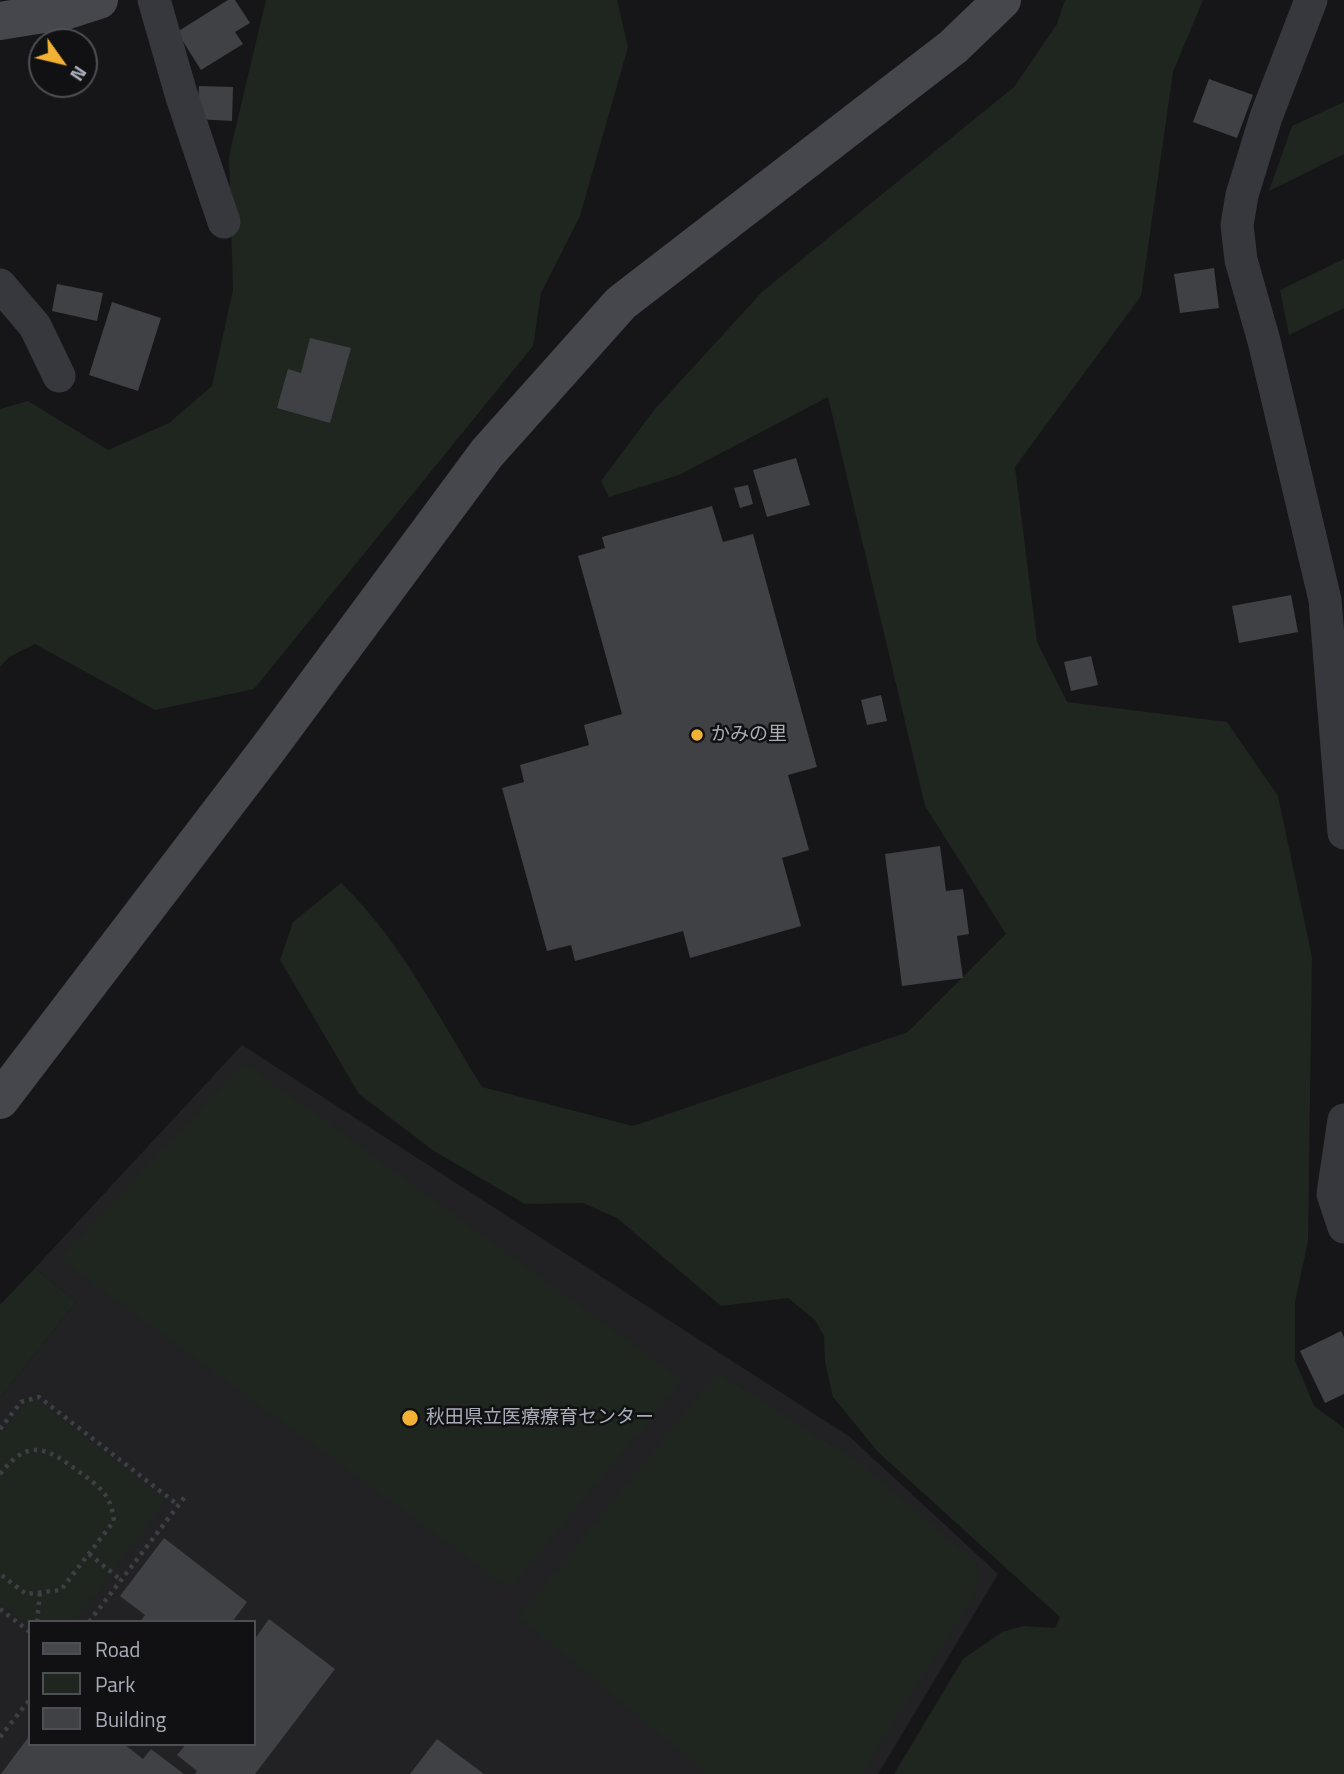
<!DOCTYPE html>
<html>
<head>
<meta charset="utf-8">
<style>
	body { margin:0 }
	#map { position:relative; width:1344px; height:1774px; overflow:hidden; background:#161618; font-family:"Titillium Web",sans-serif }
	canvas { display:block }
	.legend { position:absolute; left:28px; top:1620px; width:228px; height:126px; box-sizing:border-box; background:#111113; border:2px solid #4d4f55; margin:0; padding:9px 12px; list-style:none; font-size:21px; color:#a8adb8 }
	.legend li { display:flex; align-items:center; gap:14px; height:35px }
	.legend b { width:35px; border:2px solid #4d4f55 }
	.north { position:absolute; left:28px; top:28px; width:70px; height:70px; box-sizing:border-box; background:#111113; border:2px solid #4d4f55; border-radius:50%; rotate:124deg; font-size:19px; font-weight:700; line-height:28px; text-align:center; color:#a8adb8 }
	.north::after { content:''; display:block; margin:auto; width:24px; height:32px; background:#f2b134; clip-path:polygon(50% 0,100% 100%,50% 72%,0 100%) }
</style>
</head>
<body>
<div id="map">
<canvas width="1344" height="1774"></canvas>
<ul class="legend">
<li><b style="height:9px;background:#45474d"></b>Road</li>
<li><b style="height:19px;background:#1e261f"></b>Park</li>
<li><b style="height:19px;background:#404145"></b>Building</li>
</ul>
<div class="north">N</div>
</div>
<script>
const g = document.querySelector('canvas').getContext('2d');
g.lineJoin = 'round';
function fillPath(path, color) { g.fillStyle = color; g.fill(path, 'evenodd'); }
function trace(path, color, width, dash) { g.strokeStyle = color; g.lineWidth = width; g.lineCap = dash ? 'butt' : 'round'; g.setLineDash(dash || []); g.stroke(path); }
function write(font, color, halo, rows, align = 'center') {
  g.font = font + ' "Titillium Web","Noto Sans JP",sans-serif'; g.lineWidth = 5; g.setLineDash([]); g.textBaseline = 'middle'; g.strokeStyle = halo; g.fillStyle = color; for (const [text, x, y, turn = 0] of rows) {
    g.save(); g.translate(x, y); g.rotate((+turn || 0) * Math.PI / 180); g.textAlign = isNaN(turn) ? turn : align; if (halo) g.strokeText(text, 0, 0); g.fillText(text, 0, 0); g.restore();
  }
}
const built = new Path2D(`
	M 242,1045 L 850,1437 L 998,1574 L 878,1774 L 0,1774 L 0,1398 L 76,1302 L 35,1268 ZM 30,1622 L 254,1622 L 254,1744 L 30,1744 Z`);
const green = new Path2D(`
	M 266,0 L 617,0 L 628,47 L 580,216 L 541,293 L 533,346 L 254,689 L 155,710 L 35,644 L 9,657 L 0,667 L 0,409 L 28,401 L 108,450 L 169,423 L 212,386 L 233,290 L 229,156 Z
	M 1065,0 L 1203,0 L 1173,72 L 1141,296 L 1015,467 L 1037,642 L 1067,702 L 1227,722 L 1278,796 L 1312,957 L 1308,1241 L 1295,1302 L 1295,1360 L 1314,1406 L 1344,1428 L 1344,1774 L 894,1774 L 963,1659 L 1002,1632 L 1023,1626 L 1055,1628 L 1060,1617 L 878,1452 L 833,1397 L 825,1362 L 824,1336 L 815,1320 L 788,1298 L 721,1306 L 617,1218 L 583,1203 L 525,1204 L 434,1151 L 359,1094 L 280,960 L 293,922 L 341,883 C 400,939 439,1018 482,1087 L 633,1126 L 908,1032 L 1006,934 L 925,806 L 828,397 L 679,475 L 609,497 L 601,481 L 654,410 L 763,291 L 1014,87 L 1057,24 Z
	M 1344,102 L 1344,154 L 1269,191 L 1292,126 Z
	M 1344,259 L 1344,308 L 1289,335 L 1280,290 Z
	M 245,1063 L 682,1380 L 509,1588 L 60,1259 Z
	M 35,1268 L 76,1302 L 0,1398 L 0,1305 Z
	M 718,1373 L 861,1464 L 976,1563 L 979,1586 L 860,1774 L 708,1774 L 519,1617 Z
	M 31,1396 L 166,1500 L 73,1622 L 30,1622 L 30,1626 L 0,1604 L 0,1436 Z`);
const building = new Path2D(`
	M 228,0 L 235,0 L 250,23 L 235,32 L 243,44 L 201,70 L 177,32 Z
	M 1209,79 L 1253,95 L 1237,138 L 1193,122 Z
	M 199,86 L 233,87 L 232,121 L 197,119 Z
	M 1214,268 L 1219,308 L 1180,313 L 1174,274 Z
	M 57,284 L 103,293 L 97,321 L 52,311 Z
	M 112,302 L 161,318 L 138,391 L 89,375 Z
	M 310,338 L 351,348 L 330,423 L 277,408 L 288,369 L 301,373 Z
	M 796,458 L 810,505 L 767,517 L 753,470 Z
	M 748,485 L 753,504 L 740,508 L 734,488 Z
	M 712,506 L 723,542 L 753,534 L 817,767 L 788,775 L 809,850 L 782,858 L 801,926 L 690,958 L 683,931 L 575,961 L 571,945 L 547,951 L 502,788 L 524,782 L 520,765 L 589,745 L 584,725 L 622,714 L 578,556 L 605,548 L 602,537 Z
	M 1291,595 L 1298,632 L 1239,643 L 1232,606 Z
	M 1091,656 L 1098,685 L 1071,691 L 1064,662 Z
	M 881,695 L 887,721 L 867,725 L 861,700 Z
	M 940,846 L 946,891 L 963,889 L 969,934 L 957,936 L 963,978 L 902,986 L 885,854 Z
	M 1341,1331 L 1344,1337 L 1344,1394 L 1325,1403 L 1300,1351 Z
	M 164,1538 L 247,1602 L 232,1622 L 140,1622 L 145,1615 L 120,1596 Z
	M 269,1619 L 335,1669 L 255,1774 L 195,1774 L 197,1771 L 177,1755 L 186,1744 L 254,1744 L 254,1640 Z
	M 30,1735 L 30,1744 L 124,1744 L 143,1759 L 151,1749 L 184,1774 L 1,1774 Z
	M 437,1739 L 484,1774 L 410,1774 Z`);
const path = new Path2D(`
	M 0,1429 L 21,1402 L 39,1397 L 178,1505
	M 0,1474 C 28,1438 46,1447 78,1471 C 99,1486 111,1494 114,1521 L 61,1590 L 26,1594 L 0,1574
	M 89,1554 L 121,1580
	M 0,1609 L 30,1632
	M 37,1622 L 40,1592
	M 89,1622 L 187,1494
	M 0,1737 L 30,1699`);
const street = new Path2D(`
	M 154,0 L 182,97 L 224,222
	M 1311,0 L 1266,117 L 1242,195 L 1237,225 L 1241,260 L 1264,341 L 1325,600 L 1344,833
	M 0,285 L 35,326 L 59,376
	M 1344,1120 L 1333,1194 L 1344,1227`);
const secondary = new Path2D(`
	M 0,21 L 68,10 L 99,0
	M 0,1100 L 268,749 L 487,453 L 621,303 L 953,47 L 1002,0`);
const markers = [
	[697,735,7,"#f2b134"],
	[410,1418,9,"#f2b134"]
];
const poiNames = [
	["かみの里",711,735],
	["秋田県立医療療育センター",426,1418]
];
fillPath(built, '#222225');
fillPath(green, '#1e261f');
fillPath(building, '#404145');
trace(path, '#3d3f44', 4.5, [3.5, 5]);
trace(street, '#37383d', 33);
trace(secondary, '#45474d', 38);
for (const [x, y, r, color] of markers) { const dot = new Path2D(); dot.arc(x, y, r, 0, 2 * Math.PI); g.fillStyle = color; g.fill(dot); trace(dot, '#111113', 2.5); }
write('19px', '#a8adb8', '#111113', poiNames, 'left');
</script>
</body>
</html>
